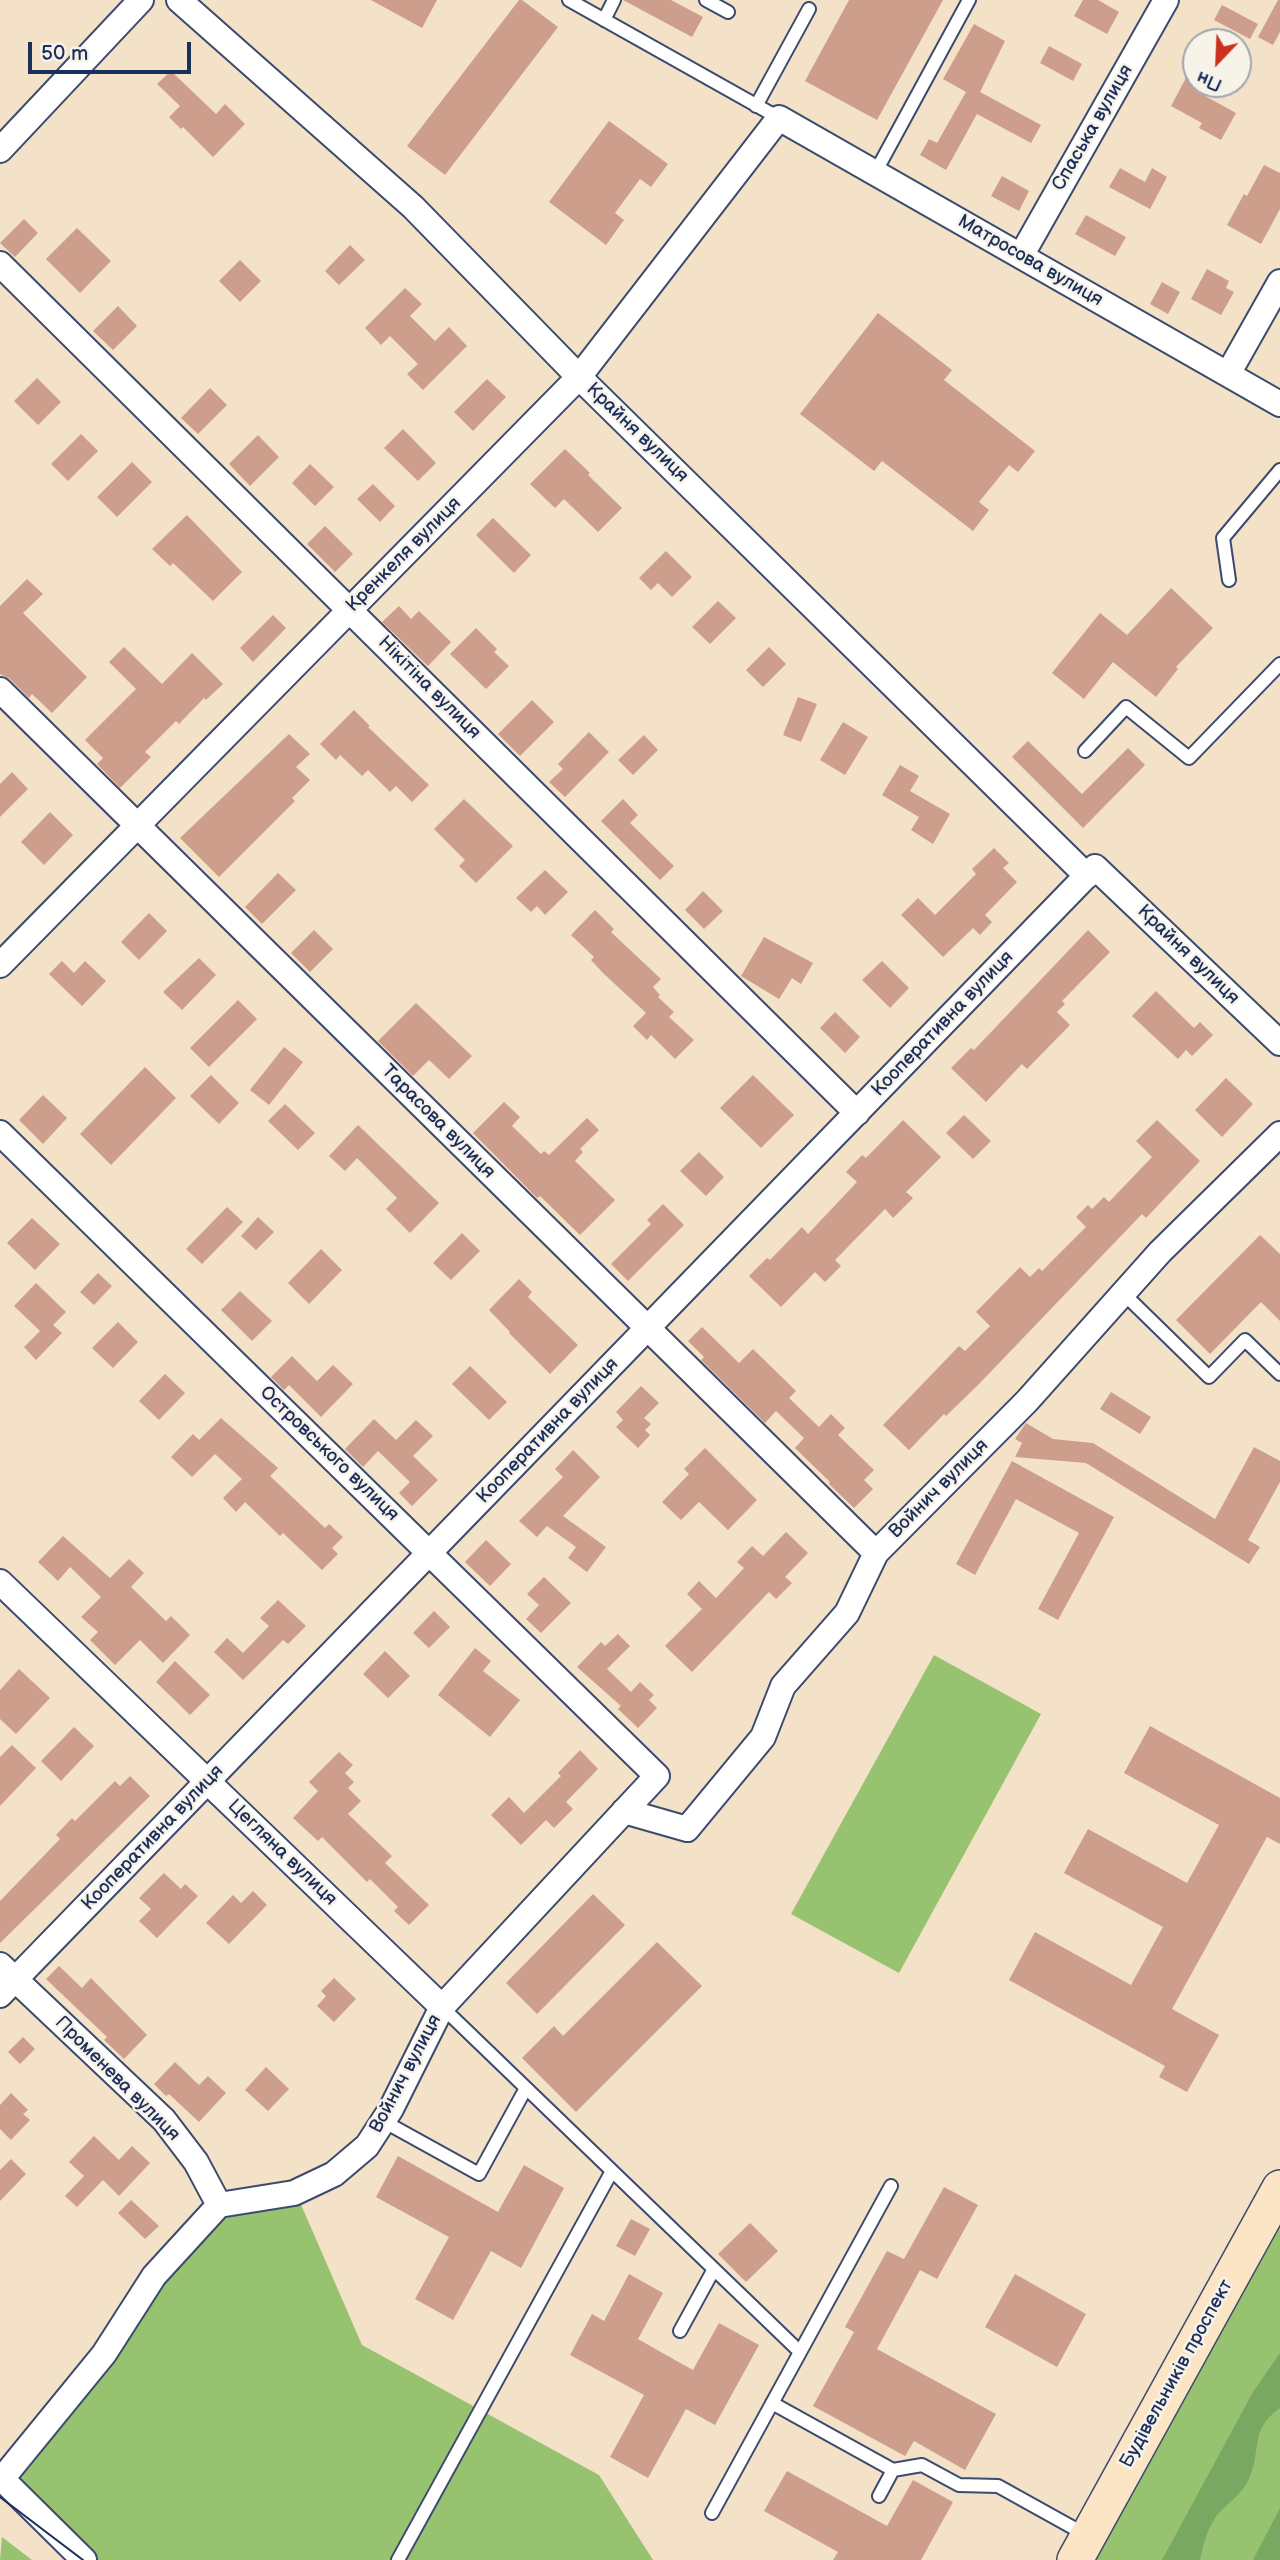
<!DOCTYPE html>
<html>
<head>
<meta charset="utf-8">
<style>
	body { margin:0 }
	#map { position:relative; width:1280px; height:2560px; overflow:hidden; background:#f3e2c7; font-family:"Balsamiq Sans",sans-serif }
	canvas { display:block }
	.north { position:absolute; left:1182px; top:28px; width:70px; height:70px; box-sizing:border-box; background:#f7f3e8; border:2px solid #9fa5b1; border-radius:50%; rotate:203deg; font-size:19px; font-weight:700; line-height:28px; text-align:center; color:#1b2f5e }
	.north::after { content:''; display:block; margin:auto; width:24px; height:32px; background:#c8321e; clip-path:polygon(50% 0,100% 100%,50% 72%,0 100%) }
	.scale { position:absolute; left:28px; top:42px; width:163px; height:32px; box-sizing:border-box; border:4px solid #1b2f5e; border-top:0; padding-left:9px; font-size:21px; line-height:24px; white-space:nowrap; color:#1b2f5e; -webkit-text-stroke:5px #f7f3e8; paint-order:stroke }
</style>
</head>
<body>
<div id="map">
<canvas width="1280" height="2560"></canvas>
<div class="north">Пн</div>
<div class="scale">50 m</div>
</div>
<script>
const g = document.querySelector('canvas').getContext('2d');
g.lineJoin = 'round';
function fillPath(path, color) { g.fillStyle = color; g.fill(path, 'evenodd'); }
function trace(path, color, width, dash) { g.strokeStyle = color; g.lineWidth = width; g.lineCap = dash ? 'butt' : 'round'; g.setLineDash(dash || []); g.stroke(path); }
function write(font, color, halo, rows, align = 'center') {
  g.font = font + ' "Balsamiq Sans",sans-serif'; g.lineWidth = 5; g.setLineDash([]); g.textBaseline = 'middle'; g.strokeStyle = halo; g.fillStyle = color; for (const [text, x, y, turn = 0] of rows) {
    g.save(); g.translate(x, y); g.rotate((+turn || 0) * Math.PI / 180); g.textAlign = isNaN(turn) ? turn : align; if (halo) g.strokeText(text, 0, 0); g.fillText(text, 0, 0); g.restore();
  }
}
const green = new Path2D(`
	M 934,1655 L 1041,1714 L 899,1973 L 791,1914 Z
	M 299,2200 L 362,2345 L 599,2475 L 653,2560 L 97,2560 L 14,2478 L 161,2281 L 224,2212 Z
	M 1280,2212 L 1280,2560 L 1088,2560 Z
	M 2,2537 L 32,2560 L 0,2560 Z`);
const forest = new Path2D(`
	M 1280,2353 L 1280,2408 C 1248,2431 1263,2449 1248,2481 C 1240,2497 1225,2504 1215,2518 C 1207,2530 1203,2546 1200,2560 L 1162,2560 L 1253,2392 Z
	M 1280,2508 L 1280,2560 L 1253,2560 Z`);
const building = new Path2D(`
	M 371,0 L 437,0 L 422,28 Z
	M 519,0 L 522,0 L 558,27 L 445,175 L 407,146 Z
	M 623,0 L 671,0 L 703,17 L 692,37 Z
	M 849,0 L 943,0 L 877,120 L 805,81 Z
	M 1083,0 L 1098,0 L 1119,12 L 1107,34 L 1074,16 Z
	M 1278,0 L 1280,0 L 1280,32 L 1273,45 L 1258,37 Z
	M 1222,5 L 1258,24 L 1250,39 L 1214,20 Z
	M 974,24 L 1005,41 L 980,92 L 1041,125 L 1031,143 L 977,114 L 946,170 L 920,155 L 929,139 L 937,143 L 966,92 L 943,79 Z
	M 1049,46 L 1082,64 L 1073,81 L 1040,63 Z
	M 1196,59 L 1196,91 L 1236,113 L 1221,140 L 1199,128 L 1202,123 L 1171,106 Z
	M 171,71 L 216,114 L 225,104 L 245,124 L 213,157 L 183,127 L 181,129 L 169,117 L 180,106 L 157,84 Z
	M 609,121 L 668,164 L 651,187 L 640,179 L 615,213 L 624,220 L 606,245 L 549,202 Z
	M 1264,165 L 1280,173 L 1280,209 L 1261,244 L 1227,225 L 1244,194 L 1247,196 Z
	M 1120,168 L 1145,182 L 1152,168 L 1167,177 L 1150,209 L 1109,187 Z
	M 1002,176 L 1029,191 L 1019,211 L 991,196 Z
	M 1086,215 L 1126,237 L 1115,256 L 1075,234 Z
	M 24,219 L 38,233 L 15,257 L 0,243 Z
	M 77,228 L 111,261 L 80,293 L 46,259 Z
	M 350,245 L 365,260 L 339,285 L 325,271 Z
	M 240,260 L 261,281 L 240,302 L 219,281 Z
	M 1207,269 L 1229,281 L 1226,288 L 1234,292 L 1221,315 L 1191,299 Z
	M 1162,282 L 1180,292 L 1168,314 L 1150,304 Z
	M 405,288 L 422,304 L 410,316 L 435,341 L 449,327 L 467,346 L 423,390 L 407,374 L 418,364 L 390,336 L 381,345 L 365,328 Z
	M 118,306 L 137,326 L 113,350 L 93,331 Z
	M 878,313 L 952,370 L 944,380 L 1035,451 L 1018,472 L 1009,465 L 979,502 L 989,510 L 973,531 L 882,461 L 874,471 L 800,414 Z
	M 37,378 L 61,402 L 38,425 L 14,401 Z
	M 487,379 L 506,397 L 473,431 L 454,412 Z
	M 210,388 L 227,405 L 198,434 L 181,418 Z
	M 403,429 L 436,463 L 418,481 L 384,448 Z
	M 81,434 L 98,451 L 68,481 L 51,464 Z
	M 258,435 L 279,457 L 250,486 L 229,464 Z
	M 565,449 L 590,473 L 588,475 L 622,508 L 598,532 L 564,499 L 555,508 L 530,484 Z
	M 132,462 L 152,482 L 117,517 L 97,497 Z
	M 310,464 L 334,487 L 315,506 L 292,483 Z
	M 373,484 L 395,506 L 380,522 L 357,499 Z
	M 187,515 L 242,572 L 213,601 L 173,563 L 170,566 L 152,549 Z
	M 493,518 L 531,555 L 514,573 L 476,535 Z
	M 325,526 L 353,554 L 335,572 L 307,544 Z
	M 666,551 L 692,577 L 672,597 L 658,583 L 651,590 L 639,578 Z
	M 27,579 L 43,594 L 23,613 L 87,677 L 52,713 L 32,694 L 29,698 L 10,679 L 0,674 L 0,606 Z
	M 1171,588 L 1213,628 L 1176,667 L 1178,669 L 1156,697 L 1113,662 L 1084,699 L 1052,673 L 1100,613 L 1127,635 Z
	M 718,601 L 736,618 L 710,644 L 692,627 Z
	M 399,606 L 411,619 L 419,611 L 451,642 L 428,666 L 382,622 Z
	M 273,615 L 286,628 L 253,662 L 240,648 Z
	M 476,628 L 497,649 L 494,652 L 509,666 L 486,689 L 450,654 Z
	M 124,647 L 162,684 L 192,653 L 223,684 L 206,700 L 204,698 L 179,724 L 176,721 L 145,752 L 151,757 L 120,788 L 97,764 L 103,758 L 85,740 L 136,689 L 109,662 Z
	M 769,647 L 786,664 L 763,687 L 746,670 Z
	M 798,697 L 817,704 L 801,742 L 783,735 Z
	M 532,700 L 554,722 L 520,756 L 498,734 Z
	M 354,710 L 370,726 L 368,727 L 429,785 L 412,802 L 396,786 L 390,792 L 368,770 L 362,776 L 340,755 L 336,760 L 320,744 Z
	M 843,722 L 868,737 L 845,775 L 820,760 Z
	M 589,732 L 609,752 L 565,797 L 549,782 L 563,769 L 558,764 Z
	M 289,734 L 310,754 L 296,767 L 310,780 L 292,798 L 295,801 L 219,877 L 180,838 Z
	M 644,735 L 658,750 L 633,775 L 618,760 Z
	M 1028,741 L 1082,794 L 1128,748 L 1145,765 L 1083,828 L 1012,757 Z
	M 900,765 L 919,776 L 910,791 L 950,814 L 933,844 L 911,830 L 919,817 L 882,795 Z
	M 12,772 L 28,789 L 0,817 L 0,784 Z
	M 464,799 L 513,846 L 476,883 L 459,866 L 465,860 L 434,829 Z
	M 623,799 L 638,815 L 630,823 L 674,866 L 660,880 L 601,821 Z
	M 50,812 L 73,835 L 44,865 L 21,842 Z
	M 994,848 L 1009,863 L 1003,868 L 1017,882 L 985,915 L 992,922 L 980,935 L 973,928 L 943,957 L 901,915 L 918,898 L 935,915 L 976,874 L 972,869 Z
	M 545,870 L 568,892 L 545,915 L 537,906 L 531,912 L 516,898 Z
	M 278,873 L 296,890 L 262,924 L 245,907 Z
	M 703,891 L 723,911 L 704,929 L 685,910 Z
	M 595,910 L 614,929 L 611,932 L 661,979 L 653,987 L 660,995 L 658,997 L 674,1012 L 669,1017 L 694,1040 L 675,1059 L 651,1035 L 647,1040 L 633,1026 L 646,1013 L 603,973 L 591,960 L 594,957 L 571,935 Z
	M 149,913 L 167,931 L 139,960 L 121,942 Z
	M 314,930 L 333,949 L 310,972 L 291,953 Z
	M 1088,930 L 1110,952 L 1062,1001 L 1065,1004 L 1057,1012 L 1070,1025 L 1027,1069 L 1022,1064 L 986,1102 L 951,1068 L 971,1048 L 974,1050 Z
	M 764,937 L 813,963 L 801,984 L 792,978 L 779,999 L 741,976 Z
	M 199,958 L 216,975 L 182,1010 L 163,992 Z
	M 62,961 L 74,973 L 85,961 L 106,981 L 82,1006 L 49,974 Z
	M 882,961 L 909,988 L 890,1008 L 862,980 Z
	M 1156,991 L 1194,1028 L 1200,1022 L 1213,1035 L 1192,1056 L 1186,1050 L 1178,1059 L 1132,1016 Z
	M 238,1000 L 257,1019 L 209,1067 L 190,1048 Z
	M 416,1003 L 472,1056 L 449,1079 L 429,1060 L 413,1076 L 378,1041 Z
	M 835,1012 L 860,1037 L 845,1053 L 820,1028 Z
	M 284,1047 L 303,1062 L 269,1105 L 250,1090 Z
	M 145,1067 L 176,1098 L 111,1165 L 80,1134 Z
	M 211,1075 L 239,1103 L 219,1124 L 190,1096 Z
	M 753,1075 L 794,1115 L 761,1148 L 720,1108 Z
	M 1226,1078 L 1253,1104 L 1222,1137 L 1195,1110 Z
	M 43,1095 L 67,1118 L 43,1144 L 19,1120 Z
	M 504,1102 L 520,1117 L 512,1126 L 541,1154 L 544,1151 L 549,1155 L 587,1118 L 599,1130 L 580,1149 L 583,1152 L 575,1161 L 615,1200 L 580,1235 L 540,1196 L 537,1198 L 473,1133 Z
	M 285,1104 L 315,1133 L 298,1150 L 268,1121 Z
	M 964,1115 L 991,1141 L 973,1159 L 946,1133 Z
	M 903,1120 L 941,1157 L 906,1192 L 913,1198 L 893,1218 L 885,1209 L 835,1260 L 841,1266 L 825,1282 L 815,1272 L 781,1307 L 749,1276 L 767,1258 L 770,1260 L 802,1227 L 808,1234 L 857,1182 L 846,1172 L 862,1155 L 866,1158 Z
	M 1157,1120 L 1200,1161 L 1146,1218 L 1142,1214 L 979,1384 L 946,1416 L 944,1414 L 909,1450 L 883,1425 L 959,1346 L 965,1351 L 990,1326 L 976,1312 L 1020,1267 L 1030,1277 L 1039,1268 L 1042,1271 L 1086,1227 L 1076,1217 L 1088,1205 L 1092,1209 L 1104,1197 L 1109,1202 L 1152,1157 L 1136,1141 Z
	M 358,1125 L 439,1203 L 410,1233 L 386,1209 L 397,1198 L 357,1158 L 345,1171 L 329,1156 Z
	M 699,1152 L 724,1177 L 706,1196 L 680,1171 Z
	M 663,1204 L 684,1225 L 628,1281 L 611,1264 L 651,1224 L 647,1220 Z
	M 227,1207 L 243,1222 L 202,1264 L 186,1249 Z
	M 258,1217 L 274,1232 L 256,1250 L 241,1236 Z
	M 32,1218 L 60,1244 L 35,1270 L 7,1243 Z
	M 462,1233 L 480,1251 L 451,1280 L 433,1263 Z
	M 1260,1235 L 1280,1254 L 1280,1321 L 1261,1302 L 1210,1354 L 1176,1320 Z
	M 321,1249 L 342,1270 L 309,1304 L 288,1283 Z
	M 98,1273 L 112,1286 L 94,1305 L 80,1292 Z
	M 519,1279 L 532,1292 L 528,1297 L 578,1345 L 550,1374 L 509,1333 L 510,1332 L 489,1310 Z
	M 36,1283 L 66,1312 L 53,1325 L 62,1333 L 36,1360 L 24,1347 L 40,1331 L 14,1306 Z
	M 240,1291 L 272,1321 L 252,1341 L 221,1310 Z
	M 118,1322 L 138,1342 L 113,1368 L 92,1348 Z
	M 702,1327 L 739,1363 L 753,1349 L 796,1391 L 789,1398 L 819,1427 L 831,1414 L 845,1428 L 838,1435 L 874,1470 L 864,1480 L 873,1489 L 854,1508 L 829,1484 L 830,1482 L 795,1448 L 804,1438 L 776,1411 L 765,1423 L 701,1360 L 704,1357 L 688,1341 Z
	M 292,1356 L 317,1381 L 333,1365 L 353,1384 L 321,1417 L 289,1385 L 284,1390 L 271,1377 Z
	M 470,1366 L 507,1402 L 489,1420 L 452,1384 Z
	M 165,1374 L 185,1393 L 159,1420 L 139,1401 Z
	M 641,1386 L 659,1403 L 644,1418 L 651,1424 L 645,1430 L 650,1435 L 638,1448 L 616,1427 L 623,1420 L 616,1412 Z
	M 1111,1392 L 1151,1417 L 1140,1434 L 1100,1409 Z
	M 221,1418 L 278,1468 L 270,1476 L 325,1528 L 329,1524 L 343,1537 L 332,1548 L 338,1554 L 322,1570 L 283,1533 L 280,1536 L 245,1502 L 236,1512 L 223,1498 L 242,1479 L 215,1454 L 192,1477 L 171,1457 L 193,1434 L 199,1440 Z
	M 374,1419 L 396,1440 L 416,1420 L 433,1436 L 413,1456 L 438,1480 L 412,1506 L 399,1493 L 410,1482 L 378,1451 L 363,1467 L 345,1449 Z
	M 1026,1423 L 1053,1439 L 1093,1443 L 1215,1519 L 1254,1447 L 1280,1461 L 1280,1482 L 1248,1540 L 1260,1547 L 1249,1564 L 1086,1463 L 1015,1457 L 1022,1443 L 1015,1439 Z
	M 705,1448 L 757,1500 L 728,1530 L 699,1502 L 681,1520 L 662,1502 L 689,1474 L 684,1469 Z
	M 573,1450 L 600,1477 L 563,1516 L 606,1547 L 587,1572 L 568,1558 L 576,1547 L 547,1526 L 537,1537 L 519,1521 L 563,1477 L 555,1469 Z
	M 1012,1461 L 1114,1517 L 1058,1620 L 1038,1609 L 1079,1533 L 1016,1499 L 975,1575 L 956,1564 Z
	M 786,1532 L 808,1553 L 785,1577 L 792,1583 L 776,1599 L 769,1592 L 692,1672 L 665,1646 L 702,1609 L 687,1594 L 699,1581 L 716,1598 L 744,1568 L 737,1562 L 752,1546 L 763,1556 Z
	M 63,1536 L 110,1578 L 129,1559 L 144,1573 L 131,1587 L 166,1621 L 171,1616 L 190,1635 L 163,1663 L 140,1640 L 115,1665 L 90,1640 L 98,1632 L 81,1617 L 101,1597 L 70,1567 L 58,1581 L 38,1562 Z
	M 486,1540 L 511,1564 L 490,1586 L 465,1562 Z
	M 544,1577 L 571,1603 L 541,1633 L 526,1619 L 539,1605 L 527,1594 Z
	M 278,1600 L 306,1626 L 288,1644 L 283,1640 L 243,1680 L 214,1652 L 227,1638 L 243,1653 L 269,1626 L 260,1618 Z
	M 434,1611 L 450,1627 L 429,1648 L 413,1633 Z
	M 618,1634 L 630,1646 L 607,1669 L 631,1692 L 640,1682 L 654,1695 L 649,1700 L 657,1708 L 638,1728 L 618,1709 L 621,1706 L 577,1667 L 601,1642 L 605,1646 Z
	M 475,1648 L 491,1661 L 483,1671 L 520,1700 L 490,1737 L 438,1695 Z
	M 385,1651 L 410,1676 L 388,1698 L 363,1674 Z
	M 175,1661 L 210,1695 L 190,1715 L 156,1682 Z
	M 19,1669 L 50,1698 L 16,1734 L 0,1719 L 0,1690 Z
	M 1150,1726 L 1280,1798 L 1280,1844 L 1267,1837 L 1172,2009 L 1219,2035 L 1187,2092 L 1159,2077 L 1165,2066 L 1009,1980 L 1035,1932 L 1131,1985 L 1163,1927 L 1064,1873 L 1088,1829 L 1187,1883 L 1219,1825 L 1124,1773 Z
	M 74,1727 L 94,1746 L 61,1781 L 41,1761 Z
	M 12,1745 L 36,1768 L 0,1806 L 0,1757 Z
	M 580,1750 L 598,1769 L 566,1802 L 573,1809 L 554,1828 L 546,1820 L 521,1845 L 491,1815 L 509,1797 L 524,1813 L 561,1776 L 558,1773 Z
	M 339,1752 L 353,1765 L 345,1773 L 354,1782 L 348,1788 L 361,1801 L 348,1814 L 392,1856 L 385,1863 L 429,1905 L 409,1925 L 394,1911 L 398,1907 L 370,1879 L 367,1882 L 322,1837 L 318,1841 L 293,1818 L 318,1791 L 309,1782 Z
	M 130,1776 L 150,1796 L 0,1943 L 0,1901 L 60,1839 L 56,1835 L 72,1818 L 75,1821 L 115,1781 L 120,1786 Z
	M 164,1873 L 181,1889 L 185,1884 L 198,1896 L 157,1938 L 139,1921 L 151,1909 L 139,1898 Z
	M 253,1891 L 267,1905 L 229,1944 L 206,1923 L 233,1895 L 241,1903 Z
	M 593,1894 L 625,1925 L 537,2014 L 506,1983 Z
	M 657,1942 L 702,1986 L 576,2112 L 522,2058 L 554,2026 L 563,2036 Z
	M 59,1966 L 82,1988 L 91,1978 L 147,2035 L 124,2059 L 104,2040 L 107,2037 L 46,1979 Z
	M 334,1978 L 356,1999 L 334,2022 L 317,2006 L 326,1996 L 321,1991 Z
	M 23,2037 L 35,2049 L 20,2064 L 8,2052 Z
	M 175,2062 L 199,2085 L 208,2076 L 226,2093 L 199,2122 L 169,2094 L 166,2096 L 154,2084 Z
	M 266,2067 L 289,2089 L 268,2111 L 245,2090 Z
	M 11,2093 L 28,2110 L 23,2114 L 30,2120 L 11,2140 L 0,2129 L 0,2105 Z
	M 94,2136 L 119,2160 L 132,2146 L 150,2163 L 119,2196 L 103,2180 L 77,2207 L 65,2196 L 84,2176 L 69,2162 Z
	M 398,2156 L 498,2212 L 524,2165 L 564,2188 L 521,2268 L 491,2251 L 453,2320 L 415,2299 L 449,2237 L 376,2197 Z
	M 11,2159 L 26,2174 L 0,2201 L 0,2170 Z
	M 944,2187 L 978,2205 L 937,2279 L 920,2270 L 877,2349 L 996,2414 L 965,2470 L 914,2441 L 905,2456 L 813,2406 L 854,2332 L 845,2327 L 887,2251 L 904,2259 Z
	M 131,2200 L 159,2226 L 145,2239 L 118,2213 Z
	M 631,2219 L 650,2229 L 635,2256 L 616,2246 Z
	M 750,2223 L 778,2251 L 746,2282 L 718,2254 Z
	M 629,2274 L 663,2293 L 638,2339 L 666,2355 L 693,2370 L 719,2323 L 759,2345 L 715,2425 L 686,2409 L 648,2478 L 610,2457 L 644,2395 L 570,2355 L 592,2314 L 604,2321 Z
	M 1015,2274 L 1086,2314 L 1057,2367 L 985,2327 Z
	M 787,2471 L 887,2526 L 913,2480 L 953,2502 L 921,2560 L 833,2560 L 838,2552 L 764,2511 Z`);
const service = new Path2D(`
	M 569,0 L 779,118
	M 706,0 L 728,12
	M 604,20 L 614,0
	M 756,106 L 809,9
	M 875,173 L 969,0
	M 1229,580 L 1223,538 L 1280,470
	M 1085,751 L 1126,707 L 1189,758 L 1280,664
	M 1123,1293 L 1209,1377 L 1245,1340 L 1280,1374
	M 442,2007 L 800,2352
	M 383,2121 L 479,2174 L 526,2088
	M 680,2331 L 714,2269
	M 772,2403 L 893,2470 L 922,2465 L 959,2485 L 998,2486 L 1088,2536
	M 879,2496 L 893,2470
	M 712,2513 L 891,2186
	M 398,2560 L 612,2171`);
const minor = new Path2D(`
	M 179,0 L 413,207 L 579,377 L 1087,876
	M 0,150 L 141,0
	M 1021,256 L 1166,0
	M 0,264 L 857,1113
	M 1228,374 L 1280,282
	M 0,690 L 876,1553
	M 0,965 L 579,377 L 779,118 L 1280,404
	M 0,1133 L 657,1776 L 442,2007 L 391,2109 L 367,2146 L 334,2174 L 294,2193 L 219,2205 L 154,2276 L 104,2354 L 2,2479
	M 0,1582 L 442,2007
	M 624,1811 L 687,1829 L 763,1737 L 783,1686 L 847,1613 L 876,1553 L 1027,1401 L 1160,1252 L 1280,1134
	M 0,1965 L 164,2120 L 196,2162 L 219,2205
	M 0,1995 L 1095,867 L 1280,1043
	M 0,2477 L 84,2560`);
const secondary = new Path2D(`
	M 1075,2560 L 1280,2188`);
const tram = new Path2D(`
	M 0,2497 L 83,2560`);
const streetNames = [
	["Спаська вулиця",1093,128,-60],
	["Матросова вулиця",1030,261,30],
	["Крайня вулиця",637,433,44],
	["Кренкеля вулиця",404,555,-45],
	["Нікітіна вулиця",429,688,45],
	["Крайня вулиця",1188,955,44],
	["Кооперативна вулиця",943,1024,-46],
	["Тарасова вулиця",438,1122,45],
	["Кооперативна вулиця",548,1431,-46],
	["Островського вулиця",329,1454,44],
	["Войнич вулиця",939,1489,-45],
	["Кооперативна вулиця",153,1838,-46],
	["Цегляна вулиця",282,1853,44],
	["Войнич вулиця",406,2074,-62],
	["Променева вулиця",117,2079,45],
	["Будівельників проспект",1177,2374,-61]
];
fillPath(green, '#97c26f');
fillPath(forest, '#79a862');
fillPath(building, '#cd9e8b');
trace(service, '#3b4a6e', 16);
trace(minor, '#3b4a6e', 28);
trace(secondary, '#3b4a6e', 38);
trace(service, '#fff', 12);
trace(minor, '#fff', 24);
trace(secondary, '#fce5c4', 35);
trace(tram, '#1b2f5e', 2);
write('19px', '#1b2f5e', '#f7f3e8', streetNames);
</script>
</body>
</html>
